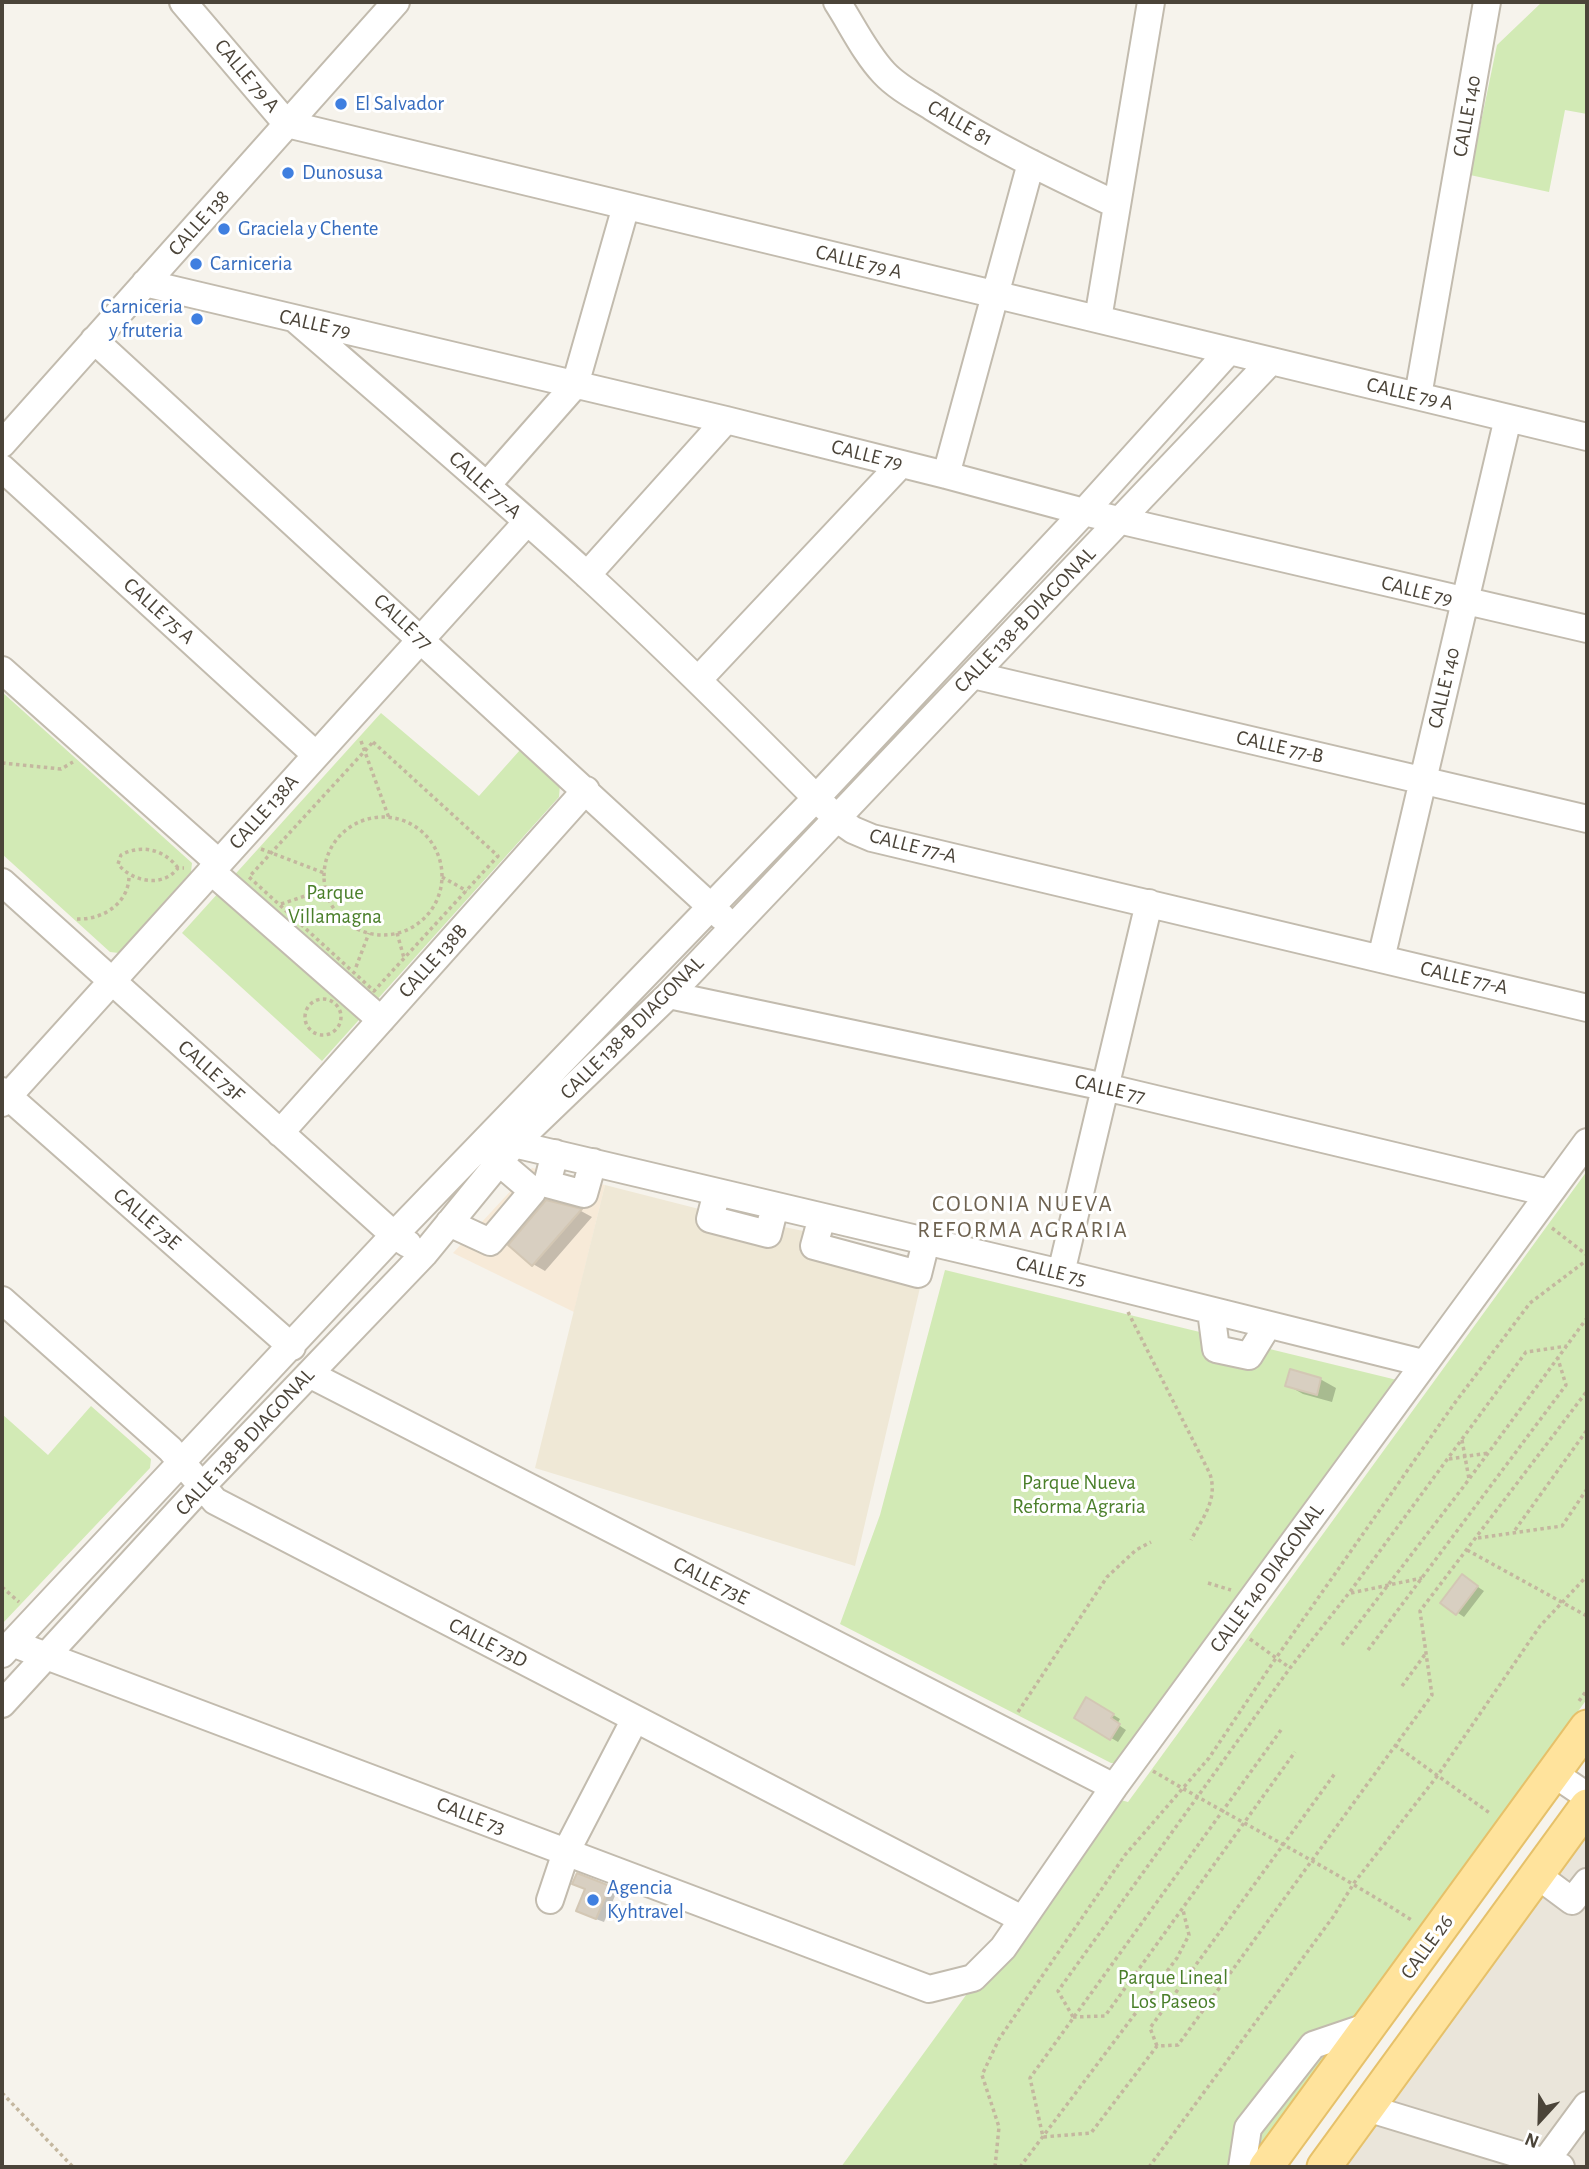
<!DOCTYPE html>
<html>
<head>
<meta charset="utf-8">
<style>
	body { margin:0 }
	#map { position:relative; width:1589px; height:2169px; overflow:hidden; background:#f6f3ec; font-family:"Alegreya Sans",sans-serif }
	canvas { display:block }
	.frame { position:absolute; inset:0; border:4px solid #4b4439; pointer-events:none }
	.north { position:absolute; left:1505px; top:2085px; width:70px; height:70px; -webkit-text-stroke:5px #fff; paint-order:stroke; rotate:202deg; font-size:19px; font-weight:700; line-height:28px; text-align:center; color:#4b4439 }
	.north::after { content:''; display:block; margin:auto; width:24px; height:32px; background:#4b4439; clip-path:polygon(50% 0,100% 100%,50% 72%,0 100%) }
</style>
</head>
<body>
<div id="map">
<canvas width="1589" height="2169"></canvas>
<div class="frame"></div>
<div class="north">N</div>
</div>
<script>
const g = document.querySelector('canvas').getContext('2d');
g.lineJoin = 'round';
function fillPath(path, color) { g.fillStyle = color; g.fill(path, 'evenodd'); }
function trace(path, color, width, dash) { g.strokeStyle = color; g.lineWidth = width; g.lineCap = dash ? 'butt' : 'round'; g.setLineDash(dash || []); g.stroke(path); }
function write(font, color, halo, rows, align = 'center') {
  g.font = font + ' "Alegreya Sans",sans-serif'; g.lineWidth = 6; g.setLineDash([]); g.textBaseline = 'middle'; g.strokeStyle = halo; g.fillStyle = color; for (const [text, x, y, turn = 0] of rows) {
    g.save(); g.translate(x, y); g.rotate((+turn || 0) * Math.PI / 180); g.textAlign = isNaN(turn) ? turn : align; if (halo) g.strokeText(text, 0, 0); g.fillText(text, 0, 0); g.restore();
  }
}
const residential = new Path2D(`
	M 1587,1817 L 1587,2167 L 1339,2167 Z`);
const commercial = new Path2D(`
	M 532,1168 L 605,1185 L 574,1312 L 453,1253 Z`);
const education = new Path2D(`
	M 605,1185 L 707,1211 L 813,1233 L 922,1279 L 855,1566 L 535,1468 Z`);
const green = new Path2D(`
	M 1542,2 L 1587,2 L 1587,114 L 1565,110 L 1549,192 L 1470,175 L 1497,45 Z
	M 2,692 L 192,863 L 191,872 L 119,953 L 110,952 L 2,854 Z
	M 381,713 L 479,796 L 520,750 L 560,785 L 559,797 L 322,1061 L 182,933 Z
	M 1587,1171 L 1587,1699 L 1248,2167 L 841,2167 L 1110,1797 L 1128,1802 Z
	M 945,1270 L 1397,1380 L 1116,1763 L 1111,1763 L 840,1624 L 880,1515 Z
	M 91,1406 L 151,1459 L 150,1468 L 2,1624 L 2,1414 L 48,1455 Z`);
const shadow = new Path2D(`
	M 546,1202 L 581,1211 L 592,1217 L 545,1271 L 533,1264 Z
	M 1320,1379 L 1336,1388 L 1332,1402 L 1303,1394 L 1287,1385 Z
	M 1469,1581 L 1484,1591 L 1464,1617 L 1443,1603 Z
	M 1087,1699 L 1120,1719 L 1117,1724 L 1126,1730 L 1118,1742 L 1076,1717 Z
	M 578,1875 L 617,1891 L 604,1922 L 585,1915 L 587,1889 Z`);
const building = new Path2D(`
	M 546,1200 L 582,1209 L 532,1266 L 508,1245 Z
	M 1290,1369 L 1321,1378 L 1317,1395 L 1285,1386 Z
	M 1462,1574 L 1478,1586 L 1456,1615 L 1440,1603 Z
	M 1086,1697 L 1114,1714 L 1111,1718 L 1120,1724 L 1110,1740 L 1074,1718 Z
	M 577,1873 L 610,1886 L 596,1919 L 576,1911 L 585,1889 L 572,1884 Z`);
const path = new Path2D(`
	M 361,741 L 389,818
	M 373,742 L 498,856 L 374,991 L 249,877 Z
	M 2,763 L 61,769 L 73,762
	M324 876a59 59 0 1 1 118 0a59 59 0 1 1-118 0Z
	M 261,849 L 324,873
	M 178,868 C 164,849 141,844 121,855 L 118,864 C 132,882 163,888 178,868 L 184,868
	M 442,877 L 467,891
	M 281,904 L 326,889
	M 77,919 C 103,920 129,903 129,876
	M 397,933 L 404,958
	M 356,967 L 369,933
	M305 1017a18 18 0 1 1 36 0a18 18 0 1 1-36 0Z
	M 1552,1228 L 1587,1255
	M 1128,1312 L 1210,1474 C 1218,1500 1203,1517 1191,1540
	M 1462,1440 L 1469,1479
	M 1449,1459 L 1488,1453
	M 1515,1530 L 1587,1430
	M 1478,1538 L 1562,1526 L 1587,1489
	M 1467,1550 L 1587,1616
	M 1208,1583 L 1231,1590
	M 2,1587 L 19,1602
	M 1351,1593 L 1422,1578
	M 1250,1639 L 1290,1668
	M 1342,1645 L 1464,1486 L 1587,1318
	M 1368,1650 L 1566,1385 L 1558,1359
	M 1402,1686 L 1426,1653
	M 1579,1701 L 1587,1690
	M 1018,1712 L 1107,1577 L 1136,1550 L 1151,1542
	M 1281,1730 L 1030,2078 L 1043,2137 L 1091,2133 L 1157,2046 L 1178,2045 L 1432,1695 L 1420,1611 L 1587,1391
	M 1395,1745 L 1491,1814
	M 1153,1771 C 1239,1822 1329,1867 1413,1921
	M 1073,2017 L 1058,1991 L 1290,1668 L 1349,1593 L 1526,1352 L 1567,1346
	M 1073,2017 L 1105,2016 L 1295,1752
	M 1157,2046 L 1150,2028 L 1336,1772
	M 2,2093 L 73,2167
	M 995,2167 L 999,2127 L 982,2075 L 999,2039 L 1125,1855 L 1209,1758 L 1276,1658 L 1454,1404 L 1530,1303 L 1587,1260
	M 1020,2167 L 1177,1958 L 1189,1935 L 1183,1910
	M 1149,2167 L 1333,1917 L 1354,1883 L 1438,1775 L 1540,1626 L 1587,1576`);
const minor = new Path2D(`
	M 183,2 L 287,124 L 1587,437
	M 837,2 C 852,25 865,53 884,73 C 897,87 916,97 932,107 C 991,145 1054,175 1117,205
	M 145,283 L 726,420 L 946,475 L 1084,512 L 1587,629
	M 295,319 C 392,403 490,487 586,574 C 672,653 754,735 836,818 L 853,830 L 872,838 L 1587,1008
	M 1098,319 L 1151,2
	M 94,340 L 722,917
	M 1418,396 L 1487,2
	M 2,444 L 396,2
	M 2,468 L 316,755
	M 946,475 L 1031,163
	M 487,485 L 575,385 L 626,206
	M 587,575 L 726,420
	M 2,670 L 219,863
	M 973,675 L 1587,819
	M 698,680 L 901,464
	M 211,871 L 381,1020
	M 2,882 L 394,1235 L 408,1244
	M 1381,959 L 1508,418
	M 669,995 L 1105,1087 L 1549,1193
	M 2,1091 L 292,1347
	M 2,1103 L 527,522
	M 280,1133 L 586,790
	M 514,1144 L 1061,1273 L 1423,1363
	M 555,1153 L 547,1184 L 584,1194 L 593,1162
	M 717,1192 L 710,1219 L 768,1234 L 775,1206
	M 822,1217 L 814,1246 L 918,1274 L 926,1242
	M 449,1223 L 490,1242 L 533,1191 L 499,1162
	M 1061,1273 L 1149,903
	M 2,1300 L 170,1449 L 215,1501 L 1022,1919
	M 1211,1311 L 1216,1349 L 1249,1356 L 1268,1325
	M 309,1374 L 1114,1787
	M 12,1643 L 929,1989 L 973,1978 L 1003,1948 L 1114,1787 L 1587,1142
	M 2,1654 L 394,1235 L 816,798 L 1084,512 L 1229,351
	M 2,1704 L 202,1486 L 424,1254 L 514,1144 L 669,995 L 1271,361
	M 1553,1773 L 1587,1796
	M 1537,1875 L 1572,1901 L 1587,1882
	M 550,1900 L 566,1852 L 635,1719
	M 1367,2108 L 1561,2167
	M 1545,2162 L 1587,2105
	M 1242,2167 L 1248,2128 L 1313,2045 L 1369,2026`);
const major = new Path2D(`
	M 1266,2167 L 1587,1727
	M 1324,2167 L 1587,1806`);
const markers = [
	[341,104,7,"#3f7fe0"],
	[288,173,7,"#3f7fe0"],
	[224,229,7,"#3f7fe0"],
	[196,264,7,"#3f7fe0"],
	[197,319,7,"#3f7fe0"],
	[593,1900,7,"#3f7fe0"]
];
const streetNames = [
	["CALLE 79 A",247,76,50],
	["CALLE 140",1467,116,-80],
	["CALLE 81",960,123,30],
	["CALLE 138",199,223,-48],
	["CALLE 79 A",859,262,14],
	["CALLE 79",315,324,13],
	["CALLE 79 A",1410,394,13],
	["CALLE 79",867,455,14],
	["CALLE 77-A",485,485,42],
	["CALLE 79",1417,591,14],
	["CALLE 75 A",159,611,42],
	["CALLE 138-B DIAGONAL",1025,620,-46],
	["CALLE 77",403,622,43],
	["CALLE 140",1444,688,-77],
	["CALLE 77-B",1280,747,13],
	["CALLE 138A",264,812,-48],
	["CALLE 77-A",913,846,14],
	["CALLE 138B",433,961,-48],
	["CALLE 77-A",1464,978,13],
	["CALLE 138-B DIAGONAL",632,1028,-45],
	["CALLE 73F",211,1071,42],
	["CALLE 77",1110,1089,13],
	["CALLE 73E",147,1219,41],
	["CALLE 75",1051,1271,14],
	["CALLE 138-B DIAGONAL",245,1442,-47],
	["CALLE 140 DIAGONAL",1267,1578,-54],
	["CALLE 73E",711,1581,27],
	["CALLE 73D",488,1643,27],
	["CALLE 73",471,1816,21],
	["CALLE 26",1427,1947,-54]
];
const shopNames = [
	["El Salvador",355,104],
	["Dunosusa",302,173],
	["Graciela y Chente",238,229],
	["Carniceria",210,264],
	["Carniceria",183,307,"right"],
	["y fruteria",183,331,"right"],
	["Agencia",607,1888],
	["Kyhtravel",607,1912]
];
const parkNames = [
	["Parque",335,893],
	["Villamagna",335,917],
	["Parque Nueva",1079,1483],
	["Reforma Agraria",1079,1507],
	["Parque Lineal",1173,1978],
	["Los Paseos",1173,2002]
];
const neighbourhoodNames = [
	["COLONIA NUEVA",1023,1204],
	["REFORMA AGRARIA",1023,1230]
];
fillPath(residential, '#eae5da');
fillPath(commercial, '#f7ead8');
fillPath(education, '#efe8d6');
fillPath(green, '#d2eab5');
fillPath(shadow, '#0003');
fillPath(building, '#d8cfc1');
trace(building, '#d3c7b4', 2);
trace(minor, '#c2bbae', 30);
trace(major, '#e6c16a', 37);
trace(path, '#c4b79f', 3.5, [3.5, 3.5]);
trace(minor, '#fff', 26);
trace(major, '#ffe39c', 33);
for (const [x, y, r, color] of markers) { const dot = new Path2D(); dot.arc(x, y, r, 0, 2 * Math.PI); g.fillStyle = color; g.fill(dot); trace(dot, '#fff', 2.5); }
write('21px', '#4b4439', '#fff', streetNames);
write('21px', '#366cbe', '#fff', shopNames, 'left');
write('21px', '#4a7f2a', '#fff', parkNames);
g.letterSpacing = '2px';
write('23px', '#6e6250', '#fff', neighbourhoodNames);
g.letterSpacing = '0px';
</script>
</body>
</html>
